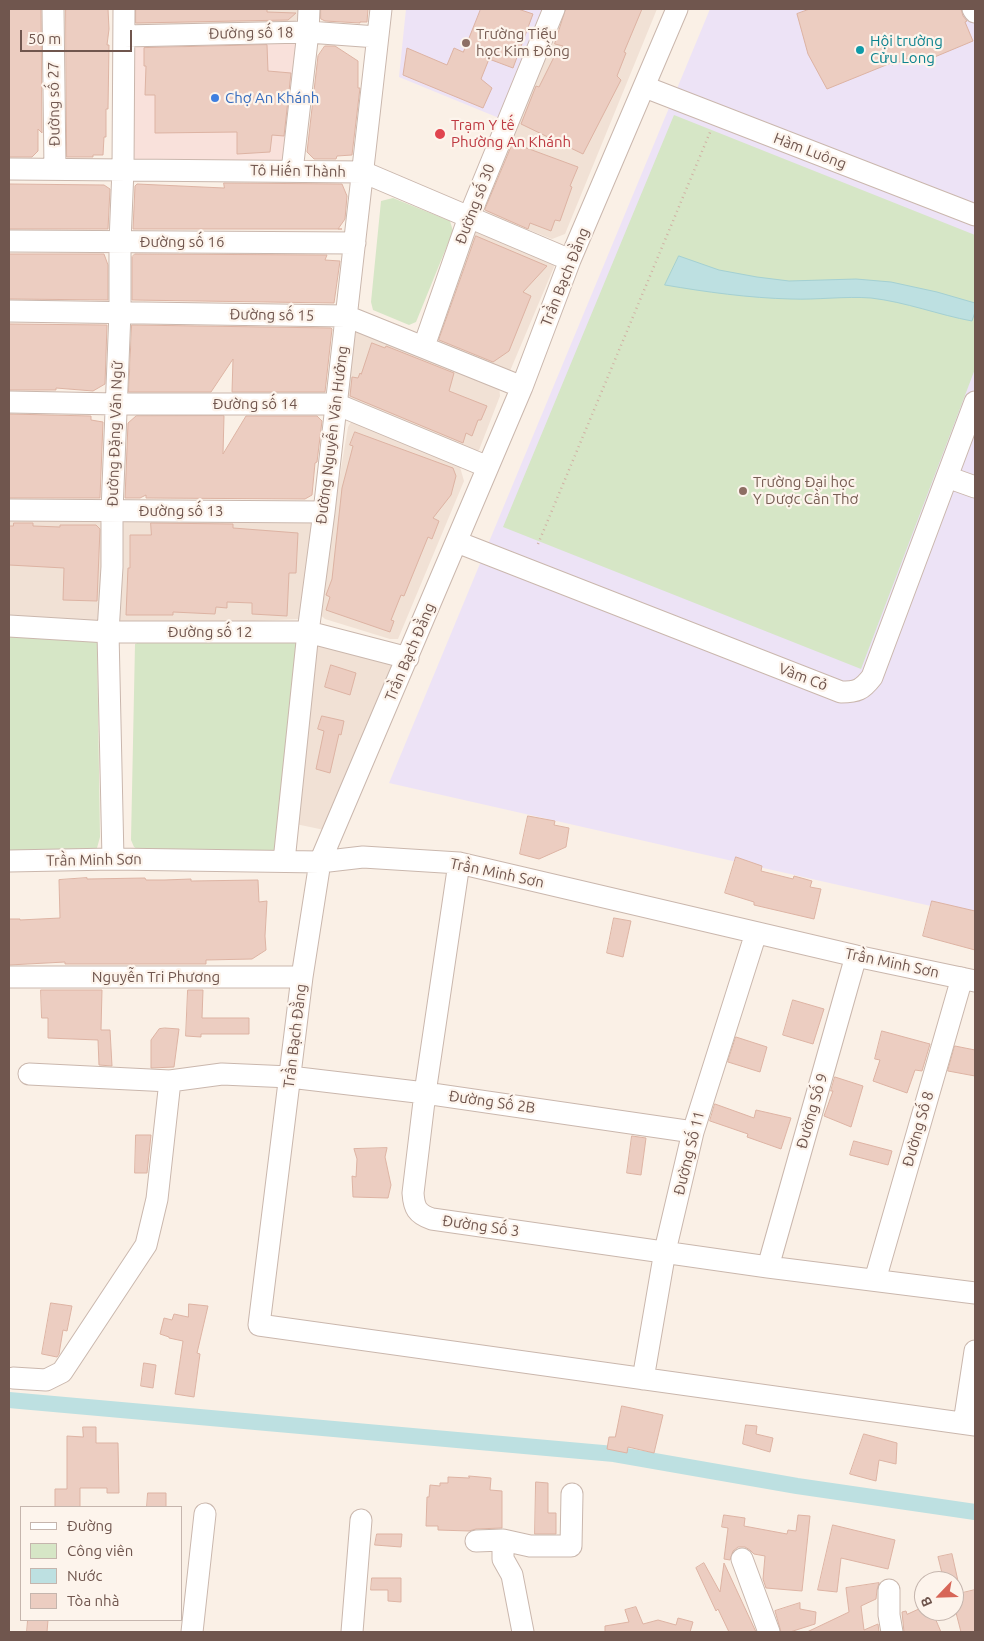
<!DOCTYPE html>
<html>
<head>
<meta charset="utf-8">
<style>
	body { margin:0 }
	#map { position:relative; width:984px; height:1641px; overflow:hidden; background:#faf0e6; font-family:Ubuntu,sans-serif }
	canvas { display:block }
	.frame { position:absolute; inset:0; border:10px solid #70564e; pointer-events:none }
	.legend { position:absolute; left:20px; top:1506px; width:162px; height:115px; box-sizing:border-box; background:#fdf4ec; border:1px solid #c5b5ad; margin:0; padding:6px 9px; list-style:none; font-size:15px; color:#70564e }
	.legend li { display:flex; align-items:center; gap:10px; height:25px }
	.legend b { width:25px; border:1px solid #c5b5ad }
	.north { position:absolute; left:914px; top:1571px; width:50px; height:50px; box-sizing:border-box; background:#fdf4ec; border:1px solid #c5b5ad; border-radius:50%; rotate:246deg; font-size:14px; font-weight:700; line-height:20px; text-align:center; color:#70564e }
	.north::after { content:''; display:block; margin:auto; width:18px; height:22px; background:#d76658; clip-path:polygon(50% 0,100% 100%,50% 72%,0 100%) }
	.scale { position:absolute; left:20px; top:30px; width:112px; height:22px; box-sizing:border-box; border:2px solid #70564e; border-top:0; padding-left:6px; font-size:15px; line-height:18px; white-space:nowrap; color:#70564e; -webkit-text-stroke:4px #fdf4ec; paint-order:stroke }
</style>
</head>
<body>
<div id="map">
<canvas width="984" height="1641"></canvas>
<div class="frame"></div>
<ul class="legend">
<li><b style="height:6px;background:#fff"></b>Đường</li>
<li><b style="height:14px;background:#d6e6c6"></b>Công viên</li>
<li><b style="height:14px;background:#bde0e1"></b>Nước</li>
<li><b style="height:14px;background:#eccdc1"></b>Tòa nhà</li>
</ul>
<div class="north">B</div>
<div class="scale">50 m</div>
</div>
<script>
const g = document.querySelector('canvas').getContext('2d');
g.lineJoin = 'round';
function fillPath(path, color) { g.fillStyle = color; g.fill(path, 'evenodd'); }
function trace(path, color, width, dash) { g.strokeStyle = color; g.lineWidth = width; g.lineCap = dash ? 'butt' : 'round'; g.setLineDash(dash || []); g.stroke(path); }
function write(font, color, halo, rows, align = 'center') {
  g.font = font + ' Ubuntu,sans-serif'; g.lineWidth = 4.5; g.setLineDash([]); g.textBaseline = 'middle'; g.strokeStyle = halo; g.fillStyle = color; for (const [text, x, y, turn = 0] of rows) {
    g.save(); g.translate(x, y); g.rotate((+turn || 0) * Math.PI / 180); g.textAlign = isNaN(turn) ? turn : align; if (halo) g.strokeText(text, 0, 0); g.fillText(text, 0, 0); g.restore();
  }
}
const residential = new Path2D(`
	M 131,9 L 302,9 L 302,16 L 286,29 L 144,29 L 132,21 Z
	M 562,9 L 657,9 L 565,234 L 552,239 L 486,213 L 483,203 Z
	M 470,228 L 553,260 L 554,267 L 510,371 L 430,346 Z
	M 361,329 L 499,385 L 500,396 L 479,450 L 470,454 L 342,400 L 353,334 Z
	M 351,422 L 359,422 L 460,467 L 464,481 L 398,639 L 390,639 L 325,619 L 317,612 L 348,427 Z
	M 9,514 L 102,517 L 104,619 L 95,622 L 9,620 Z
	M 123,517 L 316,522 L 304,612 L 299,619 L 119,627 L 117,524 Z
	M 312,637 L 400,661 L 329,831 L 291,823 Z`);
const commercial = new Path2D(`
	M 292,40 L 296,44 L 285,157 L 281,160 L 277,162 L 140,161 L 135,159 L 133,155 L 134,50 L 137,45 Z`);
const education = new Path2D(`
	M 406,9 L 543,9 L 499,118 L 399,77 Z
	M 710,9 L 975,9 L 975,916 L 389,783 Z`);
const green = new Path2D(`
	M 674,115 L 975,235 L 975,369 L 861,669 L 503,527 Z
	M 393,198 L 450,221 L 453,231 L 416,322 L 409,325 L 373,310 L 371,302 L 381,201 Z
	M 9,636 L 97,642 L 100,837 L 97,848 L 9,852 Z
	M 144,640 L 304,642 L 275,849 L 268,852 L 142,852 L 134,847 L 131,840 L 135,644 Z`);
const water = new Path2D(`
	M 679,256 L 719,270 L 757,277 L 789,281 L 856,279 L 891,282 L 937,292 L 975,303 L 975,312 L 972,321 C 939,315 906,302 871,298 C 845,296 817,300 791,299 C 749,298 706,292 665,285 Z`);
const canal = new Path2D(`
	M 9,1400 L 614,1454 L 797,1486 L 975,1512`);
const building = new Path2D(`
	M 9,9 L 41,9 L 42,133 L 38,129 L 38,151 L 32,157 L 9,157 Z
	M 66,9 L 108,9 L 109,29 L 107,45 L 109,45 L 108,109 L 106,109 L 106,137 L 104,137 L 103,155 L 93,155 L 93,157 L 67,157 Z
	M 136,9 L 267,9 L 267,12 L 296,13 L 288,20 L 136,23 Z
	M 321,9 L 368,9 L 367,22 L 360,22 L 360,23 L 325,21 L 321,19 Z
	M 481,9 L 518,9 L 533,14 L 513,68 L 489,59 L 481,79 L 492,88 L 483,108 L 403,75 L 407,48 L 447,65 L 454,48 L 463,52 Z
	M 566,9 L 642,9 L 624,52 L 626,53 L 617,76 L 621,80 L 583,154 L 521,124 L 536,86 L 539,87 L 556,53 L 563,46 L 555,44 Z
	M 810,9 L 961,9 L 963,16 L 967,21 L 965,22 L 973,41 L 925,61 L 921,53 L 892,65 L 891,63 L 827,89 L 808,54 L 797,14 Z
	M 267,45 L 268,71 L 291,73 L 284,136 L 272,135 L 270,152 L 237,154 L 237,132 L 155,133 L 155,95 L 145,95 L 146,66 L 144,66 L 144,48 Z
	M 325,46 L 335,46 L 358,61 L 358,88 L 360,88 L 352,155 L 337,156 L 336,159 L 314,159 L 307,152 L 318,56 Z
	M 513,143 L 578,167 L 570,186 L 572,187 L 560,221 L 555,220 L 551,231 L 530,223 L 528,229 L 485,210 Z
	M 224,183 L 342,184 L 347,196 L 345,219 L 338,229 L 342,229 L 133,229 L 135,186 L 137,184 L 224,188 Z
	M 9,184 L 104,185 L 110,189 L 108,229 L 9,229 Z
	M 476,236 L 547,266 L 523,292 L 531,296 L 509,351 L 493,362 L 439,340 Z
	M 9,254 L 104,254 L 108,265 L 108,300 L 9,299 Z
	M 135,254 L 327,255 L 325,260 L 340,261 L 334,303 L 132,300 L 132,257 Z
	M 9,324 L 107,325 L 105,384 L 93,391 L 56,388 L 56,390 L 9,390 Z
	M 132,325 L 331,328 L 332,329 L 325,392 L 232,392 L 233,359 L 211,392 L 129,392 Z
	M 372,343 L 385,348 L 386,346 L 454,373 L 449,391 L 487,406 L 481,420 L 478,420 L 472,436 L 466,433 L 463,443 L 350,396 L 352,377 L 358,378 L 360,373 L 361,374 Z
	M 9,414 L 91,416 L 91,420 L 103,422 L 100,498 L 9,498 Z
	M 224,416 L 223,454 L 246,416 L 317,416 L 322,421 L 317,462 L 315,463 L 312,495 L 305,499 L 146,498 L 146,495 L 140,498 L 125,498 L 128,423 L 136,416 Z
	M 355,432 L 453,468 L 456,476 L 451,495 L 433,518 L 439,521 L 432,539 L 428,537 L 404,596 L 401,595 L 391,620 L 394,621 L 390,632 L 326,610 L 330,597 L 326,595 L 332,579 L 342,488 L 353,446 L 350,445 Z
	M 14,523 L 33,523 L 33,526 L 60,527 L 60,525 L 96,525 L 100,529 L 97,601 L 63,600 L 64,568 L 9,565 L 9,526 L 13,526 Z
	M 151,523 L 233,524 L 233,528 L 298,533 L 296,573 L 289,573 L 287,616 L 252,614 L 252,603 L 227,602 L 227,608 L 216,607 L 215,614 L 173,612 L 173,615 L 126,615 L 128,568 L 130,568 L 130,535 L 151,535 Z
	M 331,665 L 356,673 L 350,695 L 325,687 Z
	M 322,716 L 344,721 L 341,735 L 339,734 L 330,773 L 316,769 L 324,731 L 318,729 Z
	M 528,816 L 555,821 L 554,825 L 569,828 L 566,847 L 539,859 L 520,854 Z
	M 736,857 L 762,866 L 761,871 L 793,879 L 794,876 L 812,881 L 810,887 L 821,889 L 814,919 L 754,905 L 754,902 L 725,893 Z
	M 87,878 L 87,879 L 145,878 L 146,880 L 164,880 L 191,879 L 191,881 L 258,880 L 259,902 L 267,901 L 265,936 L 266,950 L 252,959 L 206,960 L 206,964 L 65,964 L 65,962 L 9,965 L 9,919 L 20,919 L 20,920 L 60,918 L 59,880 Z
	M 932,901 L 975,911 L 975,950 L 923,936 Z
	M 614,918 L 631,921 L 623,957 L 607,953 Z
	M 41,990 L 102,990 L 101,1030 L 110,1030 L 112,1066 L 99,1065 L 98,1040 L 48,1038 L 48,1018 L 42,1018 Z
	M 188,990 L 203,990 L 202,1018 L 249,1018 L 249,1034 L 201,1034 L 201,1037 L 186,1036 Z
	M 793,1000 L 824,1009 L 813,1044 L 783,1035 Z
	M 165,1028 L 179,1029 L 174,1067 L 151,1068 L 151,1040 L 159,1029 Z
	M 882,1031 L 930,1044 L 922,1071 L 915,1070 L 907,1093 L 873,1081 L 880,1060 L 875,1059 Z
	M 736,1037 L 767,1047 L 760,1072 L 728,1062 Z
	M 955,1046 L 975,1050 L 975,1076 L 948,1071 Z
	M 835,1077 L 863,1086 L 851,1127 L 824,1116 L 833,1091 L 831,1091 Z
	M 715,1104 L 754,1118 L 756,1110 L 791,1118 L 781,1149 L 747,1137 L 748,1134 L 710,1121 Z
	M 136,1135 L 151,1135 L 147,1173 L 135,1173 Z
	M 632,1136 L 646,1138 L 641,1175 L 627,1173 Z
	M 854,1141 L 892,1151 L 888,1165 L 850,1155 Z
	M 387,1148 L 385,1157 L 391,1185 L 388,1198 L 353,1197 L 352,1176 L 356,1177 L 357,1159 L 354,1149 Z
	M 51,1303 L 72,1306 L 67,1331 L 63,1330 L 59,1354 L 57,1357 L 42,1354 Z
	M 189,1304 L 208,1306 L 197,1353 L 200,1354 L 194,1397 L 175,1394 L 183,1341 L 169,1338 L 169,1337 L 160,1334 L 164,1318 L 172,1320 L 174,1314 L 188,1317 Z
	M 144,1363 L 156,1365 L 153,1388 L 141,1386 Z
	M 622,1406 L 663,1415 L 654,1453 L 628,1447 L 627,1453 L 607,1449 L 609,1437 L 615,1437 Z
	M 746,1425 L 757,1426 L 756,1434 L 773,1438 L 770,1452 L 743,1444 Z
	M 83,1427 L 96,1427 L 96,1443 L 118,1443 L 119,1493 L 107,1493 L 107,1488 L 80,1488 L 80,1507 L 55,1507 L 55,1489 L 67,1489 L 67,1436 L 83,1437 Z
	M 864,1434 L 897,1443 L 896,1464 L 879,1460 L 876,1481 L 850,1474 Z
	M 469,1476 L 491,1478 L 490,1490 L 502,1491 L 502,1528 L 476,1529 L 469,1531 L 438,1530 L 438,1526 L 426,1526 L 427,1497 L 429,1497 L 430,1485 L 440,1486 L 440,1483 L 448,1483 L 448,1477 L 469,1478 Z
	M 536,1482 L 548,1483 L 548,1513 L 556,1513 L 556,1534 L 535,1534 Z
	M 148,1493 L 166,1493 L 166,1507 L 147,1507 Z
	M 724,1515 L 745,1518 L 744,1526 L 787,1534 L 788,1530 L 796,1531 L 798,1515 L 810,1516 L 802,1591 L 766,1588 L 763,1579 L 765,1556 L 754,1554 L 750,1550 L 745,1547 L 738,1547 L 733,1551 L 730,1560 L 724,1559 L 728,1528 L 722,1527 Z
	M 833,1525 L 895,1540 L 888,1569 L 841,1558 L 837,1592 L 818,1590 Z
	M 377,1534 L 402,1534 L 401,1547 L 375,1545 Z
	M 952,1554 L 958,1581 L 946,1581 L 945,1576 L 943,1577 L 938,1557 Z
	M 704,1563 L 720,1592 L 724,1563 L 756,1632 L 729,1632 L 718,1609 L 716,1611 L 696,1568 Z
	M 372,1578 L 401,1578 L 401,1602 L 388,1601 L 388,1590 L 371,1590 Z
	M 879,1583 L 877,1590 L 876,1599 L 861,1606 L 864,1630 L 878,1624 L 879,1632 L 807,1632 L 849,1612 L 846,1588 Z
	M 975,1590 L 975,1632 L 961,1632 L 954,1605 L 954,1595 Z
	M 800,1603 L 800,1609 L 816,1612 L 815,1624 L 790,1632 L 781,1632 L 775,1611 Z
	M 636,1607 L 643,1624 L 658,1620 L 676,1625 L 678,1618 L 693,1622 L 690,1632 L 605,1632 L 605,1626 L 629,1622 L 625,1610 Z
	M 924,1607 L 924,1611 L 932,1611 L 941,1632 L 904,1632 L 902,1612 L 906,1611 L 907,1614 Z
	M 28,1620 L 48,1620 L 47,1632 L 27,1632 Z`);
const path = new Path2D(`
	M 538,544 L 711,130`);
const minor = new Path2D(`
	M 53,9 L 55,169
	M 677,9 L 570,260 L 522,387 L 320,862 L 302,977 L 259,1325 L 975,1425
	M 973,9 L 975,12
	M 124,36 L 308,32 L 377,37
	M 645,87 L 975,215
	M 9,169 L 363,172 L 570,260
	M 292,171 L 308,32 L 309,9
	M 9,241 L 355,243
	M 9,311 L 346,316 L 522,387
	M 424,346 L 469,217 L 554,9
	M 9,402 L 117,404 L 336,404 L 488,467
	M 947,477 L 975,487
	M 9,510 L 324,512
	M 457,542 L 841,692 C 857,692 862,690 872,677 L 975,402
	M 9,626 L 108,632 L 308,632 L 408,658
	M 113,859 L 108,632 L 112,567 L 112,511 L 120,312 L 120,242 L 123,169 L 124,9
	M 9,861 L 113,859 L 320,862 L 363,857 L 459,863 L 856,956 L 975,981
	M 284,861 L 308,632 L 324,512 L 381,9
	M 459,863 L 425,1093 L 413,1193 C 414,1208 417,1214 432,1219 L 768,1267 L 975,1293
	M 9,977 L 302,977
	M 29,1074 L 170,1081 L 222,1074 L 290,1077 L 425,1093 L 693,1132
	M 768,1267 L 856,956
	M 875,1280 L 962,978
	M 13,1378 L 46,1380 L 62,1372 L 146,1245 L 157,1199 L 170,1081
	M 643,1379 L 665,1251 L 693,1132 L 756,933
	M 964,1423 L 975,1351
	M 503,1540 L 503,1559 L 512,1575 L 523,1632
	M 476,1541 L 503,1540 L 530,1546 L 571,1546 L 572,1494
	M 742,1559 L 769,1632
	M 889,1590 L 889,1615 L 892,1632
	M 192,1632 L 205,1514
	M 352,1632 L 361,1520`);
const markers = [
	[466,43,5,"#8d6e63"],
	[860,50,5,"#0f9aa8"],
	[215,98,5,"#3f7fe0"],
	[440,134,6,"#e0444e"],
	[743,491,5,"#8d6e63"]
];
const streetNames = [
	["Đường số 18",251,33,-1],
	["Đường số 27",54,104,-91],
	["Hàm Luông",810,151,21],
	["Tô Hiến Thành",298,171,1],
	["Đường số 30",475,204,-69],
	["Đường số 16",182,242],
	["Trần Bạch Đằng",565,277,-68],
	["Đường số 15",272,315,1],
	["Đường số 14",255,404],
	["Đường Đặng Văn Ngữ",115,434,-88],
	["Đường Nguyễn Văn Hưởng",332,435,-83],
	["Đường số 13",181,511],
	["Đường số 12",210,632],
	["Trần Bạch Đằng",410,652,-67],
	["Vàm Cỏ",803,677,21],
	["Trần Minh Sơn",94,860,-1],
	["Trần Minh Sơn",497,873,12],
	["Trần Minh Sơn",892,963,12],
	["Nguyễn Tri Phương",156,977],
	["Trần Bạch Đằng",295,1036,-83],
	["Đường Số 2B",492,1102,8],
	["Đường Số 9",812,1111,-74],
	["Đường Số 8",918,1129,-74],
	["Đường Số 11",689,1153,-76],
	["Đường Số 3",481,1226,8]
];
const educationNames = [
	["Trường Tiểu",476,34],
	["học Kim Đồng",476,51],
	["Trường Đại học",753,482],
	["Y Dược Cần Thơ",753,499]
];
const cultureNames = [
	["Hội trường",870,41],
	["Cửu Long",870,58]
];
const shopNames = [
	["Chợ An Khánh",225,98]
];
const healthNames = [
	["Trạm Y tế",451,125],
	["Phường An Khánh",451,142]
];
fillPath(residential, '#f1e1d5');
fillPath(commercial, '#f9e1db');
fillPath(education, '#ede3f6');
fillPath(green, '#d6e6c6');
fillPath(water, '#bde0e1');
trace(water, '#a4d0d2', 1);
trace(canal, '#bde0e1', 16);
fillPath(building, '#eccdc1');
trace(building, '#ddb3a3', 1);
trace(minor, '#cab7ad', 23);
trace(path, '#d1b0a4', 2.5, [1, 4]);
trace(minor, '#fff', 21);
for (const [x, y, r, color] of markers) { const dot = new Path2D(); dot.arc(x, y, r, 0, 2 * Math.PI); g.fillStyle = color; g.fill(dot); trace(dot, '#fdf4ec', 2); }
write('15px', '#70564e', '#fdf4ec', streetNames);
write('15px', '#785e54', '#fdf4ec', educationNames, 'left');
write('15px', '#0d838f', '#fdf4ec', cultureNames, 'left');
write('15px', '#366cbe', '#fdf4ec', shopNames, 'left');
write('15px', '#be3a42', '#fdf4ec', healthNames, 'left');
</script>
</body>
</html>
